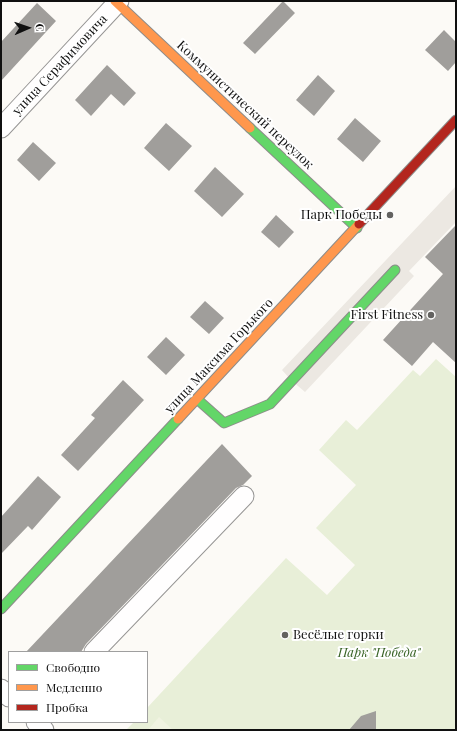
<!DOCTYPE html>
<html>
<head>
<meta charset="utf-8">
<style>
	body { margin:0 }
	#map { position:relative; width:457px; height:731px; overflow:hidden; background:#fcfaf6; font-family:"Playfair Display",serif }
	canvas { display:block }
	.frame { position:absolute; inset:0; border:2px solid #101010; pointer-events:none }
	.legend { position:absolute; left:8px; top:651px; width:140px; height:72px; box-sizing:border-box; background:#fff; border:1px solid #9f9f9f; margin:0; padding:5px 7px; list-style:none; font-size:12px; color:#101010 }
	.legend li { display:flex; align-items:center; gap:8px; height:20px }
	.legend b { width:20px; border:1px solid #9f9f9f }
	.north { position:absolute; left:8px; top:8px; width:40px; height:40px; -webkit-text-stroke:3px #fff; paint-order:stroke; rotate:88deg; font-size:11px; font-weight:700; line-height:16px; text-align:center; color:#101010 }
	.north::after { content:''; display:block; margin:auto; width:14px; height:18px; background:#101010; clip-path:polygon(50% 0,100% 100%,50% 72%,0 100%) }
</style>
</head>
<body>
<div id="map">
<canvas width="457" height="731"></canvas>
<div class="frame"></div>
<ul class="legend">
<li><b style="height:5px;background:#63d668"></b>Свободно</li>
<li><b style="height:5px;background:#ff974d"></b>Медленно</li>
<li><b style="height:5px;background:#b3261e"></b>Пробка</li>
</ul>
<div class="north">С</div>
</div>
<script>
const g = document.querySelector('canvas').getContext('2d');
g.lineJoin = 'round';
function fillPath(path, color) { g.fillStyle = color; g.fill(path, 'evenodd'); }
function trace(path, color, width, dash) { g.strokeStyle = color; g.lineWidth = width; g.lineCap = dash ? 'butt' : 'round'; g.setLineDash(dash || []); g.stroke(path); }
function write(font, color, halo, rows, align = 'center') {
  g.font = font + ' "Playfair Display",serif'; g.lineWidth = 4; g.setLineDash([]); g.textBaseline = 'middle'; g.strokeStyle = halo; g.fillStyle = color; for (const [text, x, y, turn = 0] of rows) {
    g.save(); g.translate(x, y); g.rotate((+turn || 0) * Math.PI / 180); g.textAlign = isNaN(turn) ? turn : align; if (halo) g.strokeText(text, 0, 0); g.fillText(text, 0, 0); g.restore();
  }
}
const green = new Path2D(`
	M 436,359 L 456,377 L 456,730 L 126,730 L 134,722 L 147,722 L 147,708 L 286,558 L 327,595 L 355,565 L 316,528 L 356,485 L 319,450 L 346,420 L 357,430 L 413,370 L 420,376 Z`);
const pitch = new Path2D(`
	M 159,717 L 173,730 L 148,730 Z`);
const plaza = new Path2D(`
	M 456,186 L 456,222 L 409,271 L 414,276 L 305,392 L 291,380 L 282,370 Z`);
const building = new Path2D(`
	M 283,1 L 295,13 L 255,54 L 243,43 Z
	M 37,3 L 56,21 L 1,81 L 1,42 Z
	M 444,30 L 456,42 L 456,62 L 448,71 L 425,50 Z
	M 107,65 L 136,93 L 124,106 L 111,94 L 91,116 L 75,100 Z
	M 318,75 L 335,91 L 314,116 L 296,100 Z
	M 355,118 L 381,141 L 363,162 L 337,139 Z
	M 166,123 L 192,146 L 169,171 L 144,148 Z
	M 33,142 L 56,163 L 39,181 L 17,160 Z
	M 215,167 L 244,194 L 222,217 L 194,191 Z
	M 276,215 L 294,232 L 279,248 L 261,232 Z
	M 456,225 L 456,363 L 433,342 L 412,366 L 383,340 L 443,274 L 425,257 Z
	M 205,301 L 224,318 L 209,334 L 190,317 Z
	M 166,337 L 185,355 L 166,375 L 147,357 Z
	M 123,380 L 144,400 L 78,471 L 61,455 L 95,418 L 91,415 Z
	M 222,444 L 252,476 L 243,485 L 236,488 L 86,644 L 81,652 L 26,652 Z
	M 38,476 L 61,497 L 32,530 L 28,526 L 1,554 L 1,517 Z
	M 376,711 L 376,730 L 349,730 L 361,716 Z`);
const street = new Path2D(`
	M 1,128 L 119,1
	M 94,652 L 244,496
	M 1,689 L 9,697
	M 36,722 L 44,730`);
const fast = new Path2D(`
	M 250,128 L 357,228
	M 197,399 L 224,423 L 270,404 L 395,270
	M 1,609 L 178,419`);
const slow = new Path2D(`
	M 115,1 L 250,128
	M 178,419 L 359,224`);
const jam = new Path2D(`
	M 359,224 L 456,120`);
const markers = [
	[390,215,4,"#636260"],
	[431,315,4,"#636260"],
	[285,635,4,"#636260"]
];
const streetNames = [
	["улица Серафимовича",60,65,-47],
	["Коммунистический переулок",245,105,43],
	["улица Максима Горького",219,356,-47]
];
const poiNames = [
	["Парк Победы",382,215],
	["First Fitness",423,315],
	["Весёлые горки",293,635,"left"]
];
const parkNames = [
	["Парк \"Победа\"",379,653]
];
fillPath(green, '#e8efd8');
fillPath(pitch, '#f0f3e1');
fillPath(plaza, '#ece8e2');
fillPath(building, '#a09e9b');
trace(street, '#969594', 21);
trace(fast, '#8d8c8a', 11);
trace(slow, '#8d8c8a', 11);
trace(jam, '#8d8c8a', 11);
trace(street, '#fffefe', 19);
trace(fast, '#63d668', 9);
trace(slow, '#ff974d', 9);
trace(jam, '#b3261e', 9);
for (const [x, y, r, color] of markers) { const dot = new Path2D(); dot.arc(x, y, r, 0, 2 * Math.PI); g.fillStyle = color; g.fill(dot); trace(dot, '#fff', 1.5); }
write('13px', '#101010', '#fff', streetNames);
write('13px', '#101010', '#fff', poiNames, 'right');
write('italic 13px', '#386325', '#fff', parkNames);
</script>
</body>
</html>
